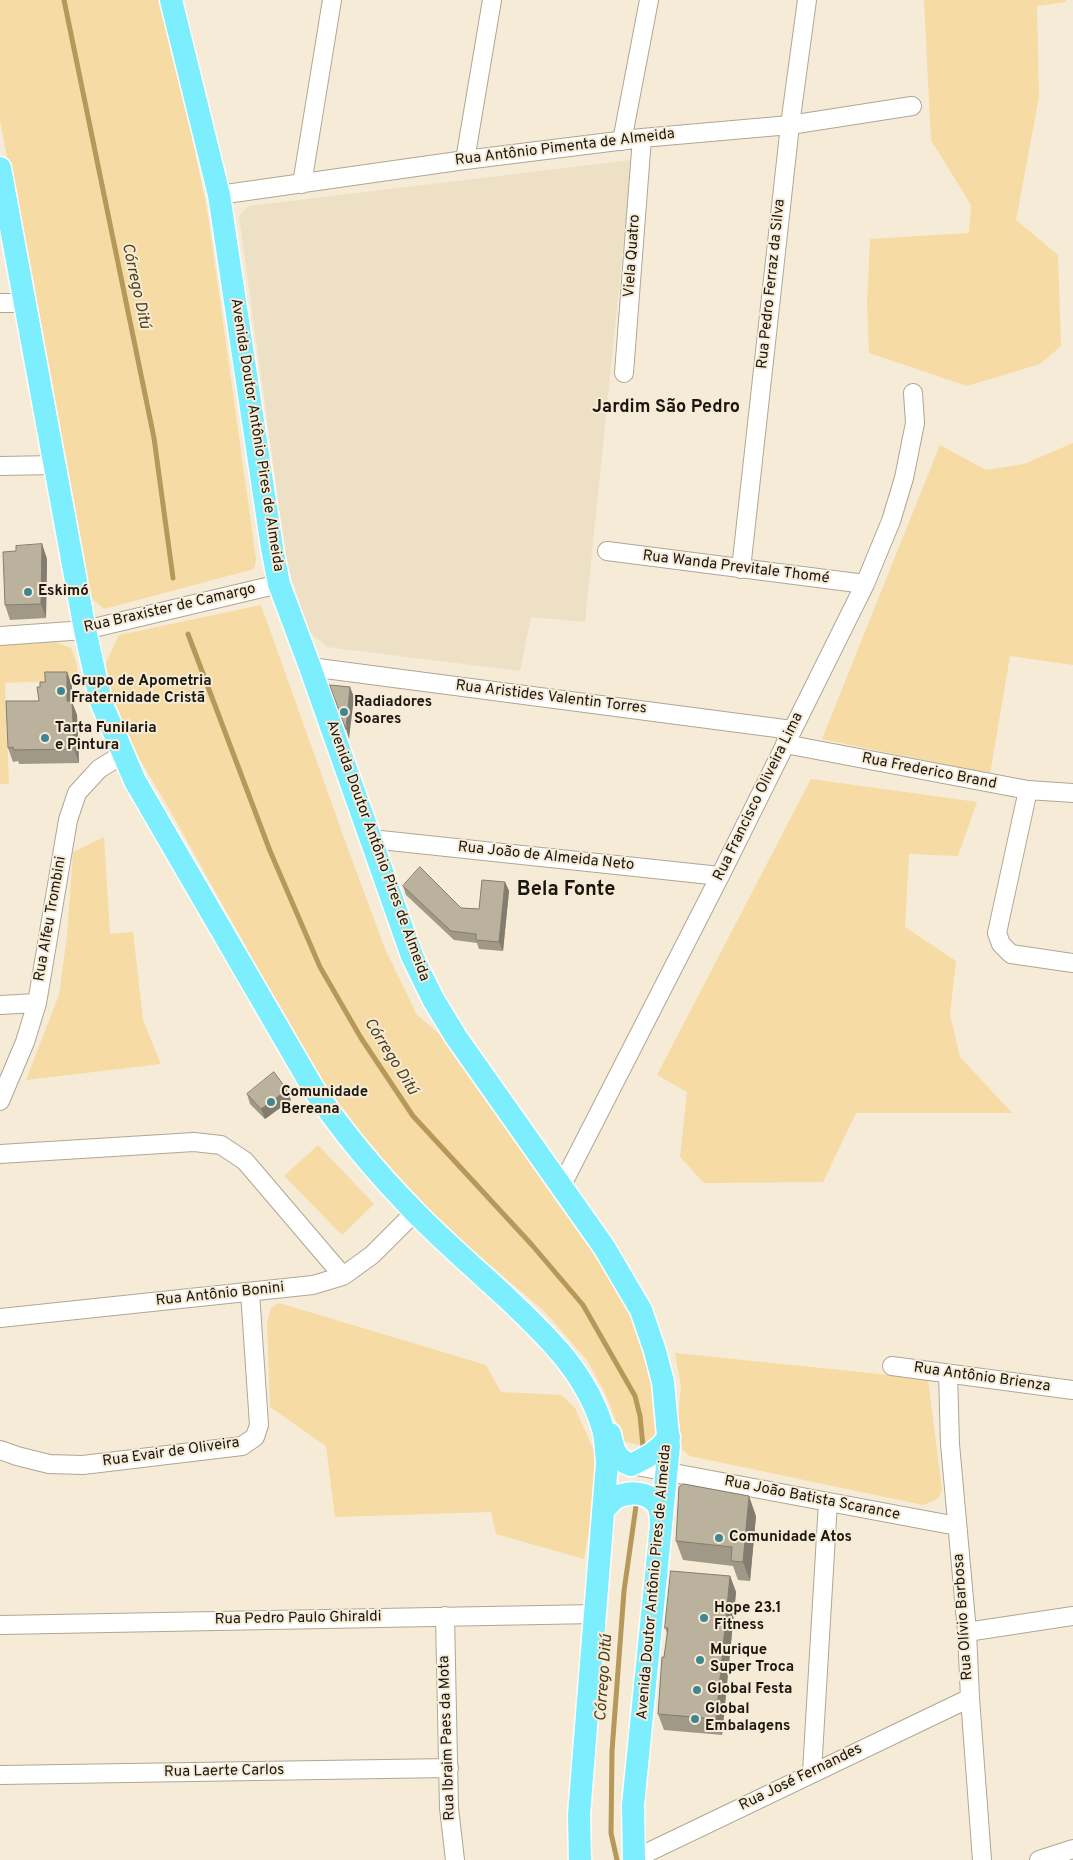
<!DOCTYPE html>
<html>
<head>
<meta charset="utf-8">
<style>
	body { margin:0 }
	canvas { display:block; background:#f5ebd6 }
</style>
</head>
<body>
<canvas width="1073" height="1860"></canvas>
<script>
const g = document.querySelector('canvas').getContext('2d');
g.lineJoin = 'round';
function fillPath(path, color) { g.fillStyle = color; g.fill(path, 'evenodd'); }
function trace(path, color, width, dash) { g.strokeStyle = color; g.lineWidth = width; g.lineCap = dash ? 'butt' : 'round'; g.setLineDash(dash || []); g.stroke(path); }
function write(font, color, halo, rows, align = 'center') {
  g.font = font + ' Overpass,sans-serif'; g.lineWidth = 4; g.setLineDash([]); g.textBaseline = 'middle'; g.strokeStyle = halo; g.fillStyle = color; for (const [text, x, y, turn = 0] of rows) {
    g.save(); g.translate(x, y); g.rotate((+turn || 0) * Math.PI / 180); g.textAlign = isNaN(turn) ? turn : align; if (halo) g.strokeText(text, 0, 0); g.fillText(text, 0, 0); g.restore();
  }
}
const built = new Path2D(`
	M 632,160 L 585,622 L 531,617 L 520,671 L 327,647 L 307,630 L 287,563 L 239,217 L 248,206 Z`);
const green = new Path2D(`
	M 0,0 L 164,0 L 208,215 L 256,559 L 254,569 L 104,609 L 89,596 L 0,120 Z
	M 924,0 L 1066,0 L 1066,2 L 1037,6 L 1039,97 L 1016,220 L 1058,255 L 1061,346 L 1040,364 L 967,386 L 869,353 L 867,303 L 870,239 L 969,233 L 971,205 L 931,140 Z
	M 1073,443 L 1073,665 L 1010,656 L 990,774 L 822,739 L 940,445 L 986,470 L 1024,464 Z
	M 261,605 L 344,838 L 385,949 L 417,1015 L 455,1047 L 590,1244 L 629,1310 L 646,1343 L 659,1430 C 648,1447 643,1447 624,1441 L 605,1393 L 587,1360 L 544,1311 L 422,1207 L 369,1150 L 319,1078 L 171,812 L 132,746 L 108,696 L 104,667 L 119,635 Z
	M 55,642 L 71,648 L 76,662 L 79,680 L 5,683 L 9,784 L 0,784 L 0,645 Z
	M 811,779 L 977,802 L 958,856 L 909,854 L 905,927 L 956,961 L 950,1014 L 960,1057 L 1012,1113 L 856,1113 L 823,1182 L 704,1183 L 680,1157 L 687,1092 L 657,1075 Z
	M 104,837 L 110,934 L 133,932 L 143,1020 L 161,1064 L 26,1080 L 59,995 L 67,936 L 73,852 Z
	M 318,1145 L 374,1204 L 342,1235 L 284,1176 Z
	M 279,1303 L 486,1365 L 501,1392 L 561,1395 L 575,1408 L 595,1453 L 594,1505 L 584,1559 L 496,1534 L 491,1512 L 335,1517 L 326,1446 L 270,1407 L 267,1323 L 271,1308 Z
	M 675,1353 L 928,1379 L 942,1490 L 938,1499 L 923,1505 L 690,1456 L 680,1448 L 677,1428 L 681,1386 Z`);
const stream = new Path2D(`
	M 64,0 L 154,438 L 173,578
	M 188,634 L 270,851 L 320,967 L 361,1038 L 413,1116 L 532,1245 L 583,1305 L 635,1396 L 640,1416 L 643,1446
	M 617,1860 L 611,1833 L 612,1751 L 624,1591 L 637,1499`);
const minor = new Path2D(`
	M 622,141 L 649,0
	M 465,160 L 492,0
	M 302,184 L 332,0
	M 219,195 L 465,160 L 642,138 L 790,125 L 912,106
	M 0,303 L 25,303
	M 624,373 L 642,138
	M 0,466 L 55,465
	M 607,551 L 865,584
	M 741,569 L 790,125 L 807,0
	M 0,636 L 85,630 L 279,584
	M 310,667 L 792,730
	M 785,744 L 1028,790 L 1073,793
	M 1028,790 L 997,933 L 1001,944 L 1011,954 L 1073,963
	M 371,839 L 720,876
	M 0,1005 L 37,1003
	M 0,1101 L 25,1042 L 37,1003 L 68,820 L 77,793 L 99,769 L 123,754
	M 0,1154 L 194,1142 L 221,1145 L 245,1161 L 343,1276
	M 561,1187 L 720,876 L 865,584 L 891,521 L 904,478 L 915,423 L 913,393
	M 0,1318 L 313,1285 L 343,1276 L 372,1255 L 415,1212
	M 892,1366 L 1073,1390
	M 948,1374 L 950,1444 L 967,1632 L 970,1698 L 982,1860
	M 0,1450 L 17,1456 L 49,1464 L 83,1465 L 242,1446 L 255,1437 L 259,1425 L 250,1292
	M 631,1465 L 957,1526
	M 445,1616 L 449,1808 L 455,1860
	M 0,1625 L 596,1614
	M 967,1632 L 1073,1616
	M 812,1772 L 828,1502
	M 0,1775 L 449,1768
	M 634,1859 L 970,1698
	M 1039,1860 L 1073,1849`);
const major = new Path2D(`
	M 171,0 L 219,195 L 272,548 L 279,584 L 310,667 L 412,956 L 433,999 L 456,1037 L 604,1247 L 641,1310 L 655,1351 L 663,1382 L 669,1446 L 633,1805 L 634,1860
	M 0,168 L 85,630 L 101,702 L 135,781 L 313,1088 C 343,1133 377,1173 414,1211 C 444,1242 477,1270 508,1299 C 548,1337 587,1374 603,1429 C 606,1440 606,1452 607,1463 L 579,1815 L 580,1860
	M 610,1434 C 613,1449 616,1460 631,1465 C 646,1458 659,1451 669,1437
	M 603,1511 C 607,1506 612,1500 617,1497 C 630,1491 648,1492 657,1504 C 661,1510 661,1517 661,1524`);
const wall = new Path2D(`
	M 42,544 L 47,559 L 46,618 L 10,620 L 5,605 L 16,551 Z
	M 67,672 L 72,686 L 72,702 L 77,715 L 79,763 L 19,764 L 18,761 L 13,762 L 8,748 L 39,701 L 40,687 L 45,682 Z
	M 505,882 L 509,891 L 503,951 L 479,949 L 477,943 L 454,940 L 406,895 L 403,886 L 461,908 L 479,909 Z
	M 247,1094 L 291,1100 L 265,1119 L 250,1104 Z
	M 756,1516 L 750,1581 L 738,1580 L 733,1566 L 683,1560 L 676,1541 Z
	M 730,1576 L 736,1592 L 722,1735 L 664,1730 L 658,1714 L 664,1657 L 667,1633 L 665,1628 Z`);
const shadedWall = new Path2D(`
	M 42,544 L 47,559 L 46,618 L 41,604 Z
	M 67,672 L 72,686 L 72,702 L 77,715 L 79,763 L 74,749 L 67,701 Z
	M 350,687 L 354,697 L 349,739 L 346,729 Z
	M 505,882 L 509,891 L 503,951 L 499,942 Z
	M 287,1090 L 291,1100 L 265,1119 L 261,1109 Z
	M 749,1496 L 756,1516 L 750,1581 L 743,1562 Z
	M 730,1576 L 736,1592 L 722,1735 L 716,1719 Z`);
const building = new Path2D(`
	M 42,544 L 41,604 L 5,605 L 3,552 L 16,551 L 16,546 Z
	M 45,672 L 67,672 L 67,701 L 72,701 L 74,749 L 14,750 L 13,747 L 8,748 L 6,701 L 39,701 L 37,687 L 40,687 L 40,682 L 45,682 Z
	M 330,685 L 350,687 L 346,729 Z
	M 420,867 L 461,908 L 479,909 L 482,880 L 505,882 L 499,942 L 476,940 L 476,934 L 451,931 L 403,886 Z
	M 274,1072 L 287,1090 L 261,1109 L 247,1094 Z
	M 684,1484 L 749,1496 L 743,1562 L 731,1561 L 732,1547 L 676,1541 L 679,1487 Z
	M 671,1571 L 730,1576 L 716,1719 L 658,1714 L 662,1657 L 664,1657 L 668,1628 L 665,1628 Z`);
const markers = [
	[28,592,5,"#408691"],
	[61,691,5,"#408691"],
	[344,712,5,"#408691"],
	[45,738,5,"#408691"],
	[271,1102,5,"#408691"],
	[719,1538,5,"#408691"],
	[704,1618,5,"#408691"],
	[700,1660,5,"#408691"],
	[697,1690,5,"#408691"],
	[695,1719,5,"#408691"]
];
const streetNames = [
	["Rua Antônio Pimenta de Almeida",565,148,-7],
	["Viela Quatro",633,256,-86],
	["Rua Pedro Ferraz da Silva",772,284,-84],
	["Avenida Doutor Antônio Pires de Almeida",256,435,81],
	["Rua Wanda Previtale Thomé",736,568,7],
	["Rua Braxister de Camargo",170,609,-13],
	["Rua Aristides Valentin Torres",551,698,7],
	["Rua Frederico Brand",929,772,11],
	["Rua Francisco Oliveira Lima",759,797,-64],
	["Avenida Doutor Antônio Pires de Almeida",377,851,70],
	["Rua João de Almeida Neto",546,857,6],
	["Rua Alfeu Trombini",51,919,-80],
	["Rua Antônio Bonini",220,1295,-6],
	["Rua Antônio Brienza",982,1378,8],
	["Rua Evair de Oliveira",171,1453,-8],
	["Rua João Batista Scarance",812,1499,11],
	["Avenida Doutor Antônio Pires de Almeida",655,1582,-85],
	["Rua Olívio Barbosa",964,1617,-94],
	["Rua Pedro Paulo Ghiraldi",298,1619,-1],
	["Rua Ibraim Paes da Mota",448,1738,-92],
	["Rua Laerte Carlos",224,1772,-1],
	["Rua José Fernandes",801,1778,-26]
];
const poiNames = [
	["Eskimó",38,592],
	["Grupo de Apometria",71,682],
	["Fraternidade Cristã",71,699],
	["Radiadores",354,703],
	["Soares",354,720],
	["Tarta Funilaria",55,729],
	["e Pintura",55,746],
	["Comunidade",281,1093],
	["Bereana",281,1110],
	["Comunidade Atos",729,1538],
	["Hope 23.1",714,1609],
	["Fitness",714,1626],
	["Murique",710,1651],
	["Super Troca",710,1668],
	["Global Festa",707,1690],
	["Global",705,1710],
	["Embalagens",705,1727]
];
const waterNames = [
	["Córrego Ditú",135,286,78],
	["Córrego Ditú",390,1057,58],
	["Córrego Ditú",605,1678,-86]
];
const quarterNames = [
	["Jardim São Pedro",666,408]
];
const districtNames = [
	["Bela Fonte",566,891]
];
fillPath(built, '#ede0c4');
fillPath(green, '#f6dba4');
trace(stream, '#b5985a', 5);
trace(minor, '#b0a793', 20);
trace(major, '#fff', 25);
trace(minor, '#fff', 18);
trace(major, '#7deefd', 22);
fillPath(wall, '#a19988');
fillPath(shadedWall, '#837d6f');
fillPath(building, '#bbb29e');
trace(building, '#837d6f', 1);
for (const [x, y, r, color] of markers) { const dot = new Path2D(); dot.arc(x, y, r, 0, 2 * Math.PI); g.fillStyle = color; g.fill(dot); trace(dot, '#f5ebd6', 2); }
write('15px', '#1b1710', '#f5ebd6', streetNames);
write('bold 15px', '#1b1710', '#f5ebd6', poiNames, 'left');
write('italic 16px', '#4d3d18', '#f5ebd6', waterNames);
write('bold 18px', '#1b1710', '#f5ebd6', quarterNames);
write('bold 20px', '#1b1710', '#f5ebd6', districtNames);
</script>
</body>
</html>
